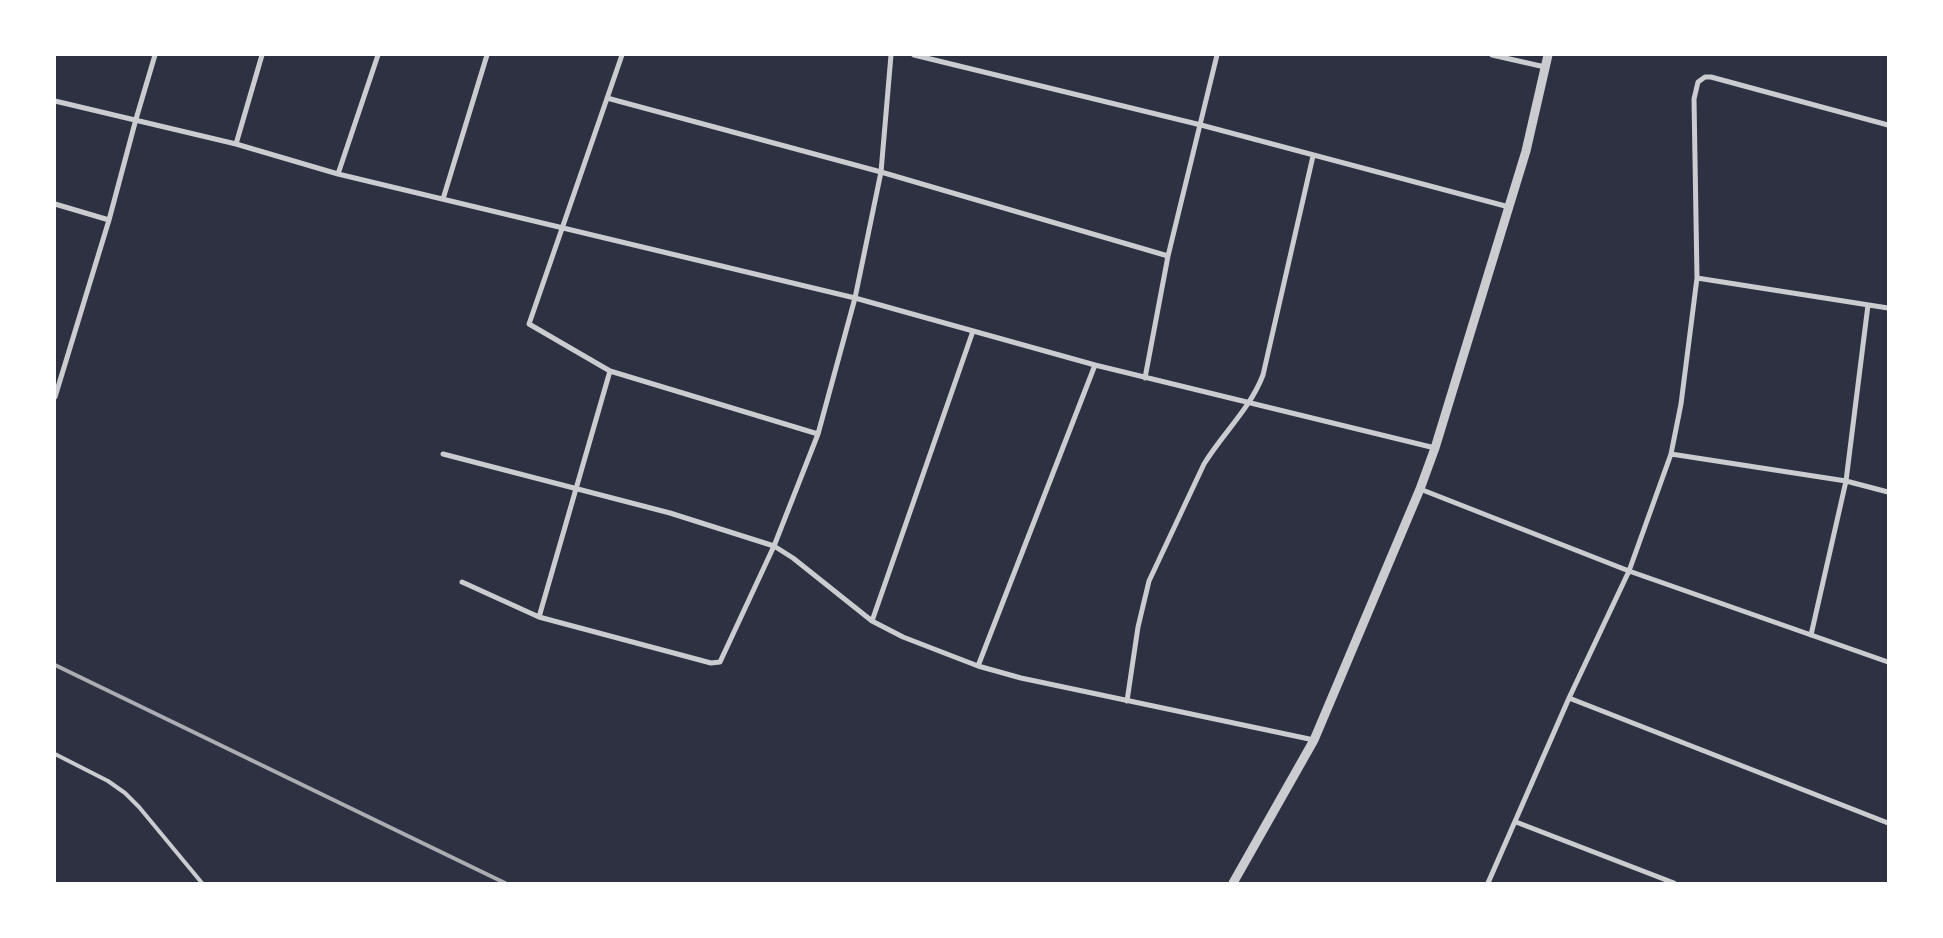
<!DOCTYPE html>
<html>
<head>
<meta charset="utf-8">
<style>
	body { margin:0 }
	#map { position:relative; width:1943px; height:938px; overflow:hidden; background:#2d3142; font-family:Ubuntu,sans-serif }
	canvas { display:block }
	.frame { position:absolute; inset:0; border:56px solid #fff; pointer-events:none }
</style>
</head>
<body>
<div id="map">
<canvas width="1943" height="938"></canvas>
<div class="frame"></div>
</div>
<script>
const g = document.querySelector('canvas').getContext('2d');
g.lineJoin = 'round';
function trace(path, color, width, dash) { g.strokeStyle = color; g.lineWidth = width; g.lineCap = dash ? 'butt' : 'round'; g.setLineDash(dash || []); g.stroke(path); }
const service = new Path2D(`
	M 55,754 L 108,781 L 125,793 L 139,807 L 202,883`);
const minor = new Path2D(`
	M 622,55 L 529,324 L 610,371 L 818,434
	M 914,55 L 1201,125 L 1509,207
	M 1492,55 L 1545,67
	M 607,98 L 881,172 L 1168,256
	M 55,101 L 236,144 L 338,174 L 855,298 L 1095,365 L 1435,448
	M 236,144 L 262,55
	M 338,174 L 378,55
	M 443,199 L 487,55
	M 55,204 L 109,220
	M 1697,278 L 1888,308
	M 1145,378 L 1168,256 L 1217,55
	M 55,397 L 109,220 L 136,119 L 155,55
	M 443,454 L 670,513 L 774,546 L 793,558 L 872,621 L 903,637 L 978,666 L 1021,678 L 1314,740
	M 1671,454 L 1846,481 L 1888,492
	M 1420,489 L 1629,571 L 1888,662
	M 462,582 L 539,617 L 711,663 L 720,662 L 774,546 L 818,434 L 855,298 L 881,172 L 891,55
	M 539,617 L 610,371
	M 872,621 L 973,331
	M 1811,635 L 1846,481 L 1868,305
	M 978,666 L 1095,365
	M 1569,698 L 1888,823
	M 1127,701 L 1138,627 L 1149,581 L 1204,464 C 1223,433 1250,409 1263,375 L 1313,156
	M 1516,822 L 1674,883
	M 1488,883 L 1569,698 L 1629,571 L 1671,454 L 1681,404 L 1697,278 L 1694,99 L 1698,82 L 1705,77 L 1711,77 L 1888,125`);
const tertiary = new Path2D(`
	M 1233,883 L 1314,740 L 1420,489 L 1435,448 L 1526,151 L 1548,55`);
const rail = new Path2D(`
	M 55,665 L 505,883`);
trace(service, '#caccd0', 4);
trace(minor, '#caccd0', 5);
trace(tertiary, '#caccd0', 9);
trace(rail, '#abadb3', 4);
</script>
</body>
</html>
